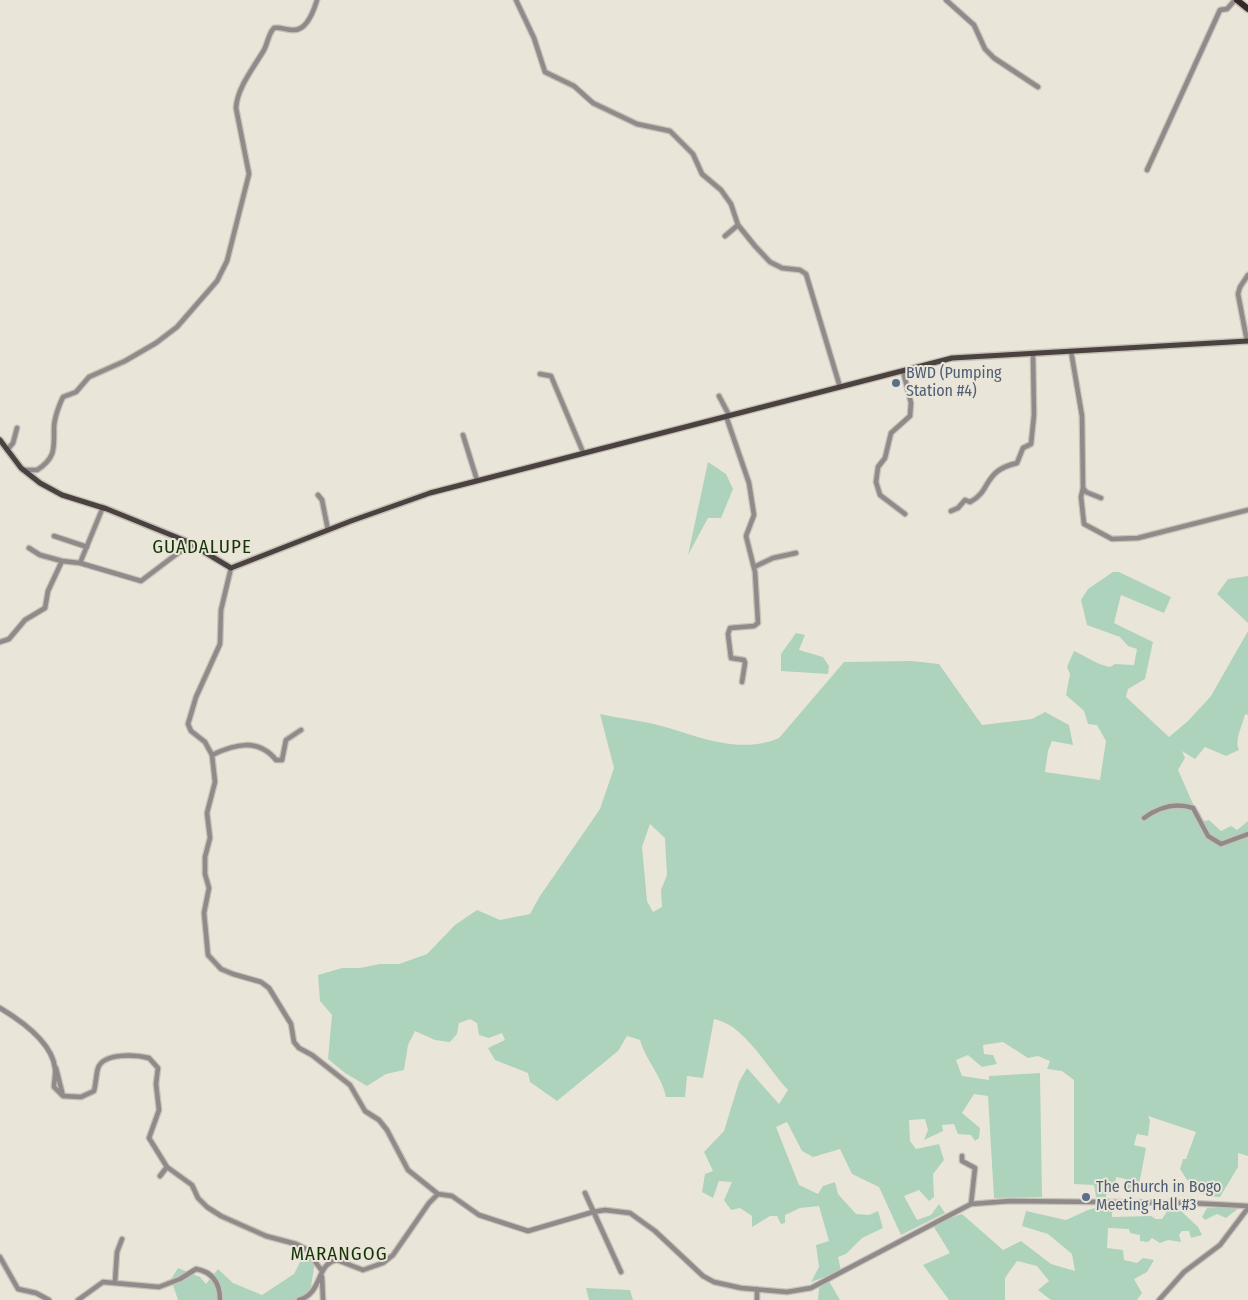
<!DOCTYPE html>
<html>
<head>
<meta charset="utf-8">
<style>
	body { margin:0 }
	canvas { display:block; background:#eae5d9 }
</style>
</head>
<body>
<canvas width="1248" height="1300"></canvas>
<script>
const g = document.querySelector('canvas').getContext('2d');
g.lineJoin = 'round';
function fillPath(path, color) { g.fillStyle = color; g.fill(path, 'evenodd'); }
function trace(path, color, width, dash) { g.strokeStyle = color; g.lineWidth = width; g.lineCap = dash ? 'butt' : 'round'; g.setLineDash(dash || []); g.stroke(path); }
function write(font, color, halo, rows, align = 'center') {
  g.font = font + ' "Fira Sans Condensed",sans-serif'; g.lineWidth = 4; g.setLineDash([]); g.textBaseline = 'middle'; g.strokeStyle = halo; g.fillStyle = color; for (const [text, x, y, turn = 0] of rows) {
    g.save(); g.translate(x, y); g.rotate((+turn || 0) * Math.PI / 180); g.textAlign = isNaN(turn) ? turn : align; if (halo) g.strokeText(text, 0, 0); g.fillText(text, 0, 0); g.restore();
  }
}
const green = new Path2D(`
	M 708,462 L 726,474 L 733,489 L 721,518 L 708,518 L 688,555 Z
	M 1113,572 L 1119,572 L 1171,597 L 1164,613 L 1121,595 L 1114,623 L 1153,642 L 1145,679 L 1128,689 L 1126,697 L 1169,737 L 1188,721 L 1211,696 L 1248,631 L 1248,715 L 1245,714 C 1243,725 1234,740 1239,750 L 1226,756 L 1205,747 L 1195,759 L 1182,751 L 1185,758 L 1178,770 L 1201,822 L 1209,820 L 1221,831 L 1231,826 L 1237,830 L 1248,821 L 1248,1156 L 1238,1153 L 1238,1167 L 1220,1197 C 1198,1197 1191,1186 1180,1169 L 1183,1159 L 1186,1159 L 1196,1132 L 1148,1116 L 1150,1120 L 1148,1136 L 1137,1134 L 1134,1145 L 1146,1148 L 1138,1190 L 1124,1188 L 1126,1179 L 1116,1177 L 1115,1186 L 1107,1188 L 1106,1197 L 1096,1197 L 1094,1185 L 1074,1184 L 1074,1080 L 1062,1071 L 1047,1069 L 1050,1061 L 1038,1056 L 1028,1058 L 1003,1042 L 983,1045 L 984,1054 L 993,1055 L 997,1064 L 982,1067 L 968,1055 L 956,1060 L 962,1076 L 989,1080 L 989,1076 L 1040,1073 L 1042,1197 L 994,1198 L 988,1096 L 974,1094 L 962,1113 L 980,1128 L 979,1138 L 975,1141 L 971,1135 L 958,1134 L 954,1124 L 942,1125 L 943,1131 L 924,1140 L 928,1130 L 925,1119 L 909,1120 L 910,1141 L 916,1149 L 939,1144 L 944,1160 L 933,1174 L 934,1197 L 929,1201 L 919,1190 L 904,1196 L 917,1220 L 931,1215 L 939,1204 L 945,1213 L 901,1235 L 879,1187 L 852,1174 L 840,1149 L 813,1157 L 802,1151 L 787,1122 L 776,1127 L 799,1185 L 818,1194 L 823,1186 L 835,1182 L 838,1194 L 856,1214 L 869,1215 L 878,1211 L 883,1228 L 862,1238 L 846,1254 L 838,1257 L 841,1271 L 811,1282 L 819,1267 L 816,1245 L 829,1241 L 819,1206 L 800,1208 L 785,1215 L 785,1223 L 781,1224 L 777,1216 L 770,1216 L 752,1227 L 752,1216 L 740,1208 L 731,1210 L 724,1200 L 732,1182 L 719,1181 L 713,1198 L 702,1192 L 705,1174 L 713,1171 L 704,1152 L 724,1131 L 739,1082 L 747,1068 L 779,1104 L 788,1090 C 768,1069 744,1024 714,1019 L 703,1078 L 687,1076 L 685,1097 L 666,1097 C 662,1076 646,1061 640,1040 L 627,1036 L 618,1051 L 557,1101 L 530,1082 L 528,1073 L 495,1060 L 488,1048 L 505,1040 L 502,1033 L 489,1038 L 479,1035 L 477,1023 L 470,1019 L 459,1023 L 457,1034 L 450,1042 L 435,1040 L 415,1031 L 408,1045 L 404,1070 L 386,1074 L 367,1086 L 345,1073 L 328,1059 L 332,1015 L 320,1001 L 318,975 L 342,968 L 360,968 L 380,964 L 399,964 L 427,954 L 455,925 L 477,910 L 500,920 L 530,914 L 540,896 L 600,809 L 614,768 L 600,714 C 618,718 636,720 654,724 C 694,734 737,756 779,738 L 844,662 L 912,661 L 939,664 L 982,725 L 1032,719 L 1045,712 L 1069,725 L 1073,745 L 1052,741 L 1048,751 L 1045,772 L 1100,780 L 1106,741 L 1097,725 L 1088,724 L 1084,711 L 1066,695 L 1070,674 L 1067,667 L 1074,651 C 1088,657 1093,663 1110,667 L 1115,664 L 1134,665 L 1137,649 L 1128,646 L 1120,637 L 1087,625 L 1081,600 L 1088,589 ZM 650,824 L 665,838 L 667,875 L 661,890 L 662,907 L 653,912 L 647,901 L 642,847 Z
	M 1248,576 L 1248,623 L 1217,594 L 1228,579 Z
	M 796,633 L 805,635 L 799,650 L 823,657 L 829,666 L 828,674 L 781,671 L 781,654 Z
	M 1112,1203 L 1112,1217 L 1151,1216 L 1156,1219 L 1162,1219 L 1168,1210 L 1181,1211 L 1198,1227 L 1202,1235 L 1191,1238 L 1189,1231 L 1182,1231 L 1179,1235 L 1181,1242 L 1168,1240 L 1160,1243 L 1152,1238 L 1148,1242 L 1140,1241 L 1140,1235 L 1130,1233 L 1129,1229 L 1108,1228 L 1107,1248 L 1123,1250 L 1124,1260 L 1137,1263 L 1143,1258 L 1154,1260 L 1147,1272 L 1134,1279 L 1142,1293 L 1137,1300 L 1051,1300 L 1038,1290 L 1049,1281 L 1037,1266 L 1017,1261 L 1005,1278 L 1005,1300 L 949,1300 L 923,1265 L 950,1253 L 932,1224 L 962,1214 L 1003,1250 L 1021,1241 L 1051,1264 L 1075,1271 L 1072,1254 L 1048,1234 L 1022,1226 L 1026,1211 L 1066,1220 L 1088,1210 Z
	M 1207,1208 L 1239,1208 L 1226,1218 L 1217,1214 L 1205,1220 L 1202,1217 Z
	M 316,1255 L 309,1300 L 178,1300 L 171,1279 L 178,1268 L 200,1277 L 206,1284 L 218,1269 L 233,1283 L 262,1295 L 294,1274 L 303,1256 Z
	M 829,1281 L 840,1300 L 818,1300 L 819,1288 Z
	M 586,1288 L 630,1290 L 633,1300 L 589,1300 Z`);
const minor = new Path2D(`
	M 516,0 L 534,38 L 545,72 L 574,86 L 593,103 L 637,124 L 670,131 L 693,154 L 702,174 L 721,190 L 731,204 L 738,225 L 755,246 L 770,262 L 782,268 L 800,270 L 806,274 L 840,387
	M 946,0 L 974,25 L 985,49 L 994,58 L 1038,87
	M 1147,170 L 1220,10 L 1227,9 L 1235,0
	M 725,236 L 738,225
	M 1247,341 L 1238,294 L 1240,287 L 1248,275
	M 1071,351 L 1082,416 L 1083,488 L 1086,492 L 1101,498
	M 903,371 L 911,403 L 910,416 L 891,433 L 885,458 L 878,467 L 876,482 L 880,495 L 905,514
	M 540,374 L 551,376 L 583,452
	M 719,396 L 729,415
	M 726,416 L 749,483 L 754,515 L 746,536 L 755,572 L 758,623 L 754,626 L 730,628 L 728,634 L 731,658 L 744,660 L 745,663 L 742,682
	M 463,435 L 477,480
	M 7,450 L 13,443 L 17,428
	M 23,470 L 37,470 C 56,458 54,448 54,428 C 54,419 59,405 63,397 L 76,392 L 89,377 L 125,361 L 156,343 L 177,327 L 217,281 L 227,261 L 249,174 L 236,108 C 237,88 254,67 264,50 C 268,43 268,34 274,28 C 281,27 286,30 293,30 C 307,31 314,10 317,0
	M 1083,488 L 1081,497 L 1084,524 L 1112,539 L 1138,538 L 1248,510
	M 318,495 L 322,500 L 328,530
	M 951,511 L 958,508 L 965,500 L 970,502 C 992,491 982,471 1017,463 L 1023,448 L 1031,444 L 1034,415 L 1033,354
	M 54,536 L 87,547
	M 29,548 L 40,555 L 62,561
	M 80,563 L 103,507
	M 754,567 L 773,558 L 796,553
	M 231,568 L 221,610 L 220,644 L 196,697 L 188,724 L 191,731 L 205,742 L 212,755 L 215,782 L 207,813 L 210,838 L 205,857 L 205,874 L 209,888 L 204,913 L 208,955 L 221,969 L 233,974 L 261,982 L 269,988 L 291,1024 L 294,1042 L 299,1048 L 312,1055 L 350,1085 L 365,1111 L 379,1120 L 387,1130 L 408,1170 L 438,1194
	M 0,642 L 9,639 L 25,620 L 45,608 L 48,591 L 62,561 L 80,563 L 141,581 L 178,553 L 193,545
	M 212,755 C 235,744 258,738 276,760 L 282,760 L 286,740 L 301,730
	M 1144,818 C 1159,807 1175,802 1193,808 L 1208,836 L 1221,844 L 1248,834
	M 0,1008 C 20,1020 52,1042 55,1068 C 56,1074 54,1081 54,1087 L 63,1096 L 81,1097 L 94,1091 C 96,1083 96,1075 98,1068 C 104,1052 137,1055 149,1058 L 158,1068 L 156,1084 L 159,1110 L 149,1138 L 167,1167 L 192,1185 L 198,1198 L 207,1207 L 221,1216 L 266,1236 L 296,1244 L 306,1249 L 322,1271
	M 56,1068 L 63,1096
	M 962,1156 L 962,1161 L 975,1168 L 971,1204
	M 160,1176 L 167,1167
	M 585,1193 L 621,1272
	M 0,1257 L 18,1289 L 36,1293 L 49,1300
	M 322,1277 L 323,1300
	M 115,1282 L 117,1252 L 122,1239
	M 757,1289 L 757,1300
	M 78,1300 L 103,1282 L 159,1287 L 180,1279 L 196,1269 C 213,1272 220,1284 220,1300
	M 299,1300 C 324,1292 315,1264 337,1260 L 363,1270 L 383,1263 L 393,1255 L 429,1203 L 438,1194 L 452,1196 L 479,1215 L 528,1231 L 593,1212 L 605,1210 L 630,1213 L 655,1231 L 703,1276 L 714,1282 L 741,1288 L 787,1292 L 811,1288 L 971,1204 L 1010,1201 L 1190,1203 L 1248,1206
	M 1159,1300 L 1184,1272 L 1220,1245 L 1248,1208`);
const major = new Path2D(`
	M 0,440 L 21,468 L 40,483 L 62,495 L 107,509 L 186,541 L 231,568 L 351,521 L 430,493 L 952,358 L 1248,341`);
const highway = new Path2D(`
	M 1237,0 L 1248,9`);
const markers = [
	[896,383,5,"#5c6f8a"],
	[1086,1197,5,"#5c6f8a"]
];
const serviceNames = [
	["BWD (Pumping",906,374],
	["Station #4)",906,392],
	["The Church in Bogo",1096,1188],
	["Meeting Hall #3",1096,1206]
];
const quarterNames = [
	["GUADALUPE",202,548],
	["MARANGOG",339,1255]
];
fillPath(green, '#aed3bc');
trace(minor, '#c7c2b8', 7);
trace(major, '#c7c2b8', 8);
trace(highway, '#c7c2b8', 9);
trace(minor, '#908a8a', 4.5);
trace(major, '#4b4141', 5);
trace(highway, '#342928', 6);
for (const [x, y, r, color] of markers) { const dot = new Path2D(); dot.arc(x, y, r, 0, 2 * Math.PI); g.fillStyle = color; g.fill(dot); trace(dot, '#eae5d9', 2); }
write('16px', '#4e5e75', '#eae5d9', serviceNames, 'left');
g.letterSpacing = '1px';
write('19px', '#143407', '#eae5d9', quarterNames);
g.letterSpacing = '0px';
</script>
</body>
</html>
